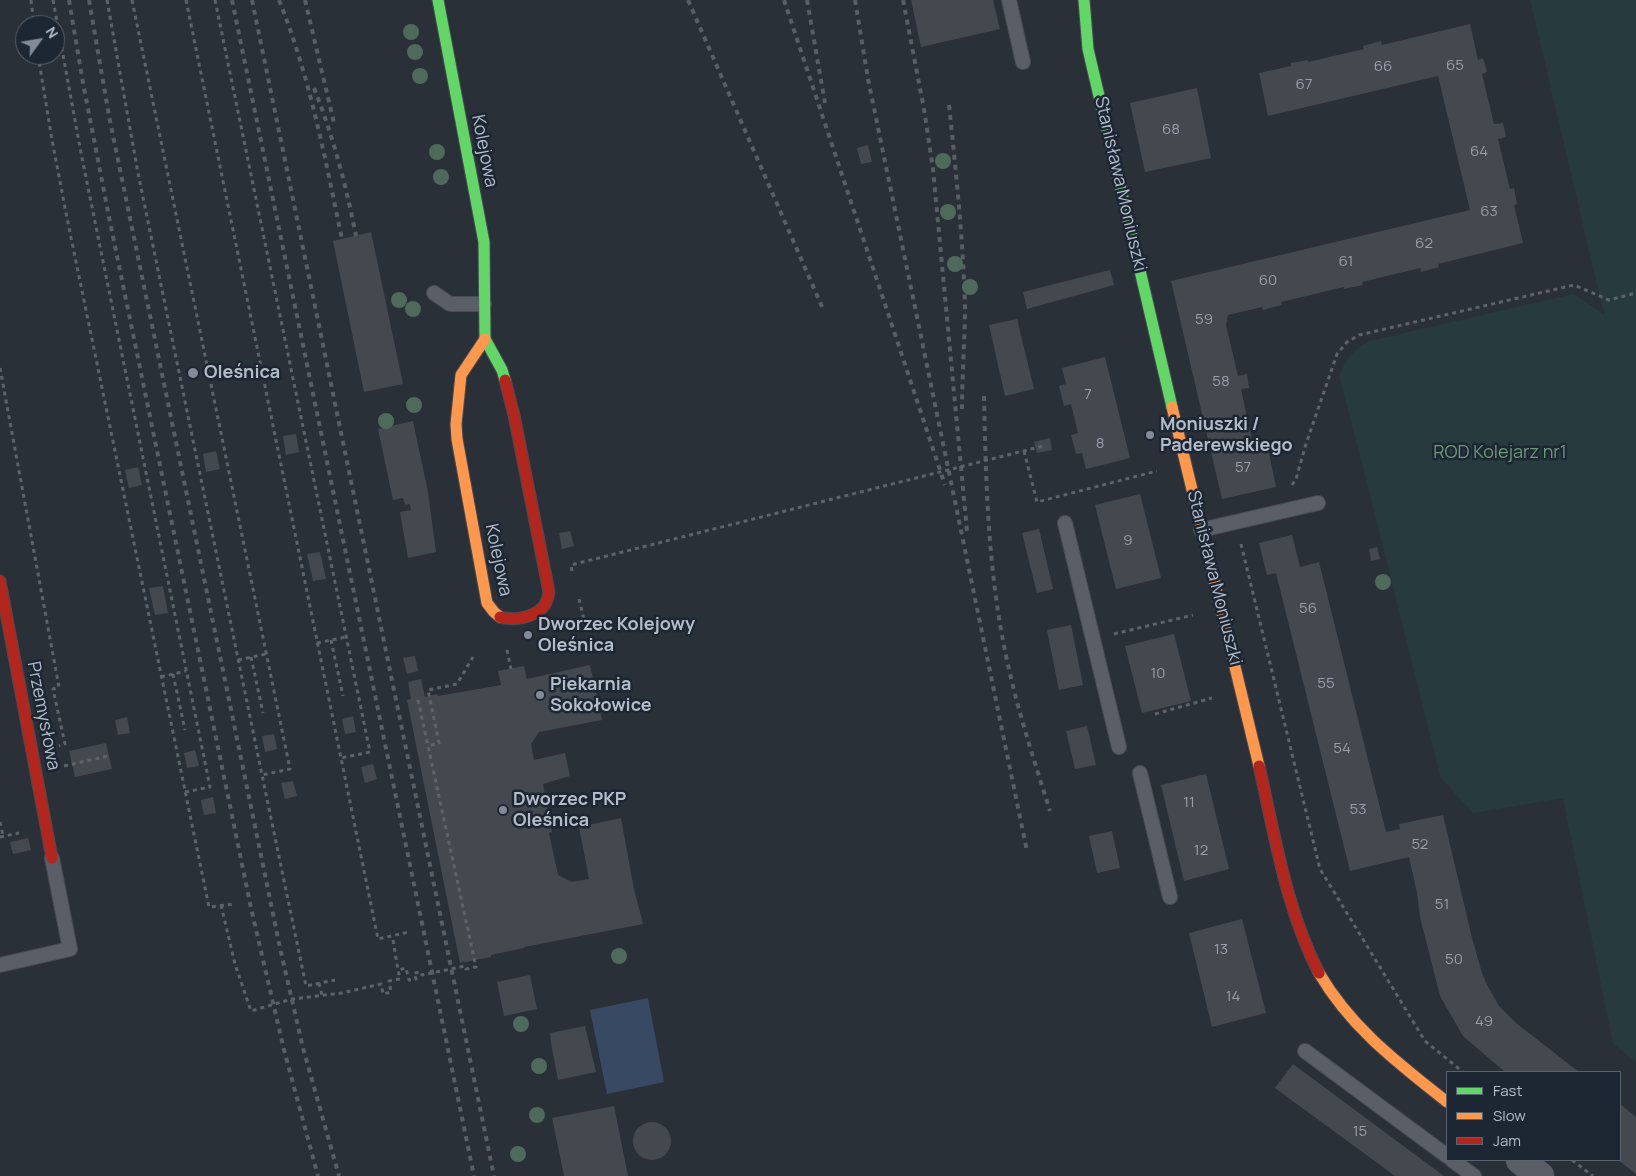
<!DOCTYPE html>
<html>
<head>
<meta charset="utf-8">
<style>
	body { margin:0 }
	#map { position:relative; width:1636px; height:1176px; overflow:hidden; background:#2a3038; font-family:Manrope,sans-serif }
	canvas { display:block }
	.legend { position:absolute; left:1446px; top:1071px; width:175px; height:90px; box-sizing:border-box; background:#1d2633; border:1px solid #59626f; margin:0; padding:6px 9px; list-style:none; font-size:15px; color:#b4bcc9 }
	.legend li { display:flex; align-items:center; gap:10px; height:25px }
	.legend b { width:25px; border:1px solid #59626f }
	.north { position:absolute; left:15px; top:15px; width:50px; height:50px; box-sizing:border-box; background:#1d2633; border:1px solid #59626f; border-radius:50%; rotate:58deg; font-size:14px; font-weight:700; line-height:20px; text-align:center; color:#b4bcc9 }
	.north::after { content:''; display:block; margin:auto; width:18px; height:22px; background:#848b96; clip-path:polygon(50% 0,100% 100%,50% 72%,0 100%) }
</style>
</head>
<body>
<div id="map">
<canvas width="1636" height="1176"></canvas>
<ul class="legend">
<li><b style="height:6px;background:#63d668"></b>Fast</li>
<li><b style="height:6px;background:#ff974d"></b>Slow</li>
<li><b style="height:6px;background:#b3261e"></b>Jam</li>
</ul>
<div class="north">N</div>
</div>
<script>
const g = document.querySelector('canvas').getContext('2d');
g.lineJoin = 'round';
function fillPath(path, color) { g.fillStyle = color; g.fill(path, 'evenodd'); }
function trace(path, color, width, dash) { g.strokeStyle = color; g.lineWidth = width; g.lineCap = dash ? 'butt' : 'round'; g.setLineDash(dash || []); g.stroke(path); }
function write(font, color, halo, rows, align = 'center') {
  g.font = font + ' Manrope,sans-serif'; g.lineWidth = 5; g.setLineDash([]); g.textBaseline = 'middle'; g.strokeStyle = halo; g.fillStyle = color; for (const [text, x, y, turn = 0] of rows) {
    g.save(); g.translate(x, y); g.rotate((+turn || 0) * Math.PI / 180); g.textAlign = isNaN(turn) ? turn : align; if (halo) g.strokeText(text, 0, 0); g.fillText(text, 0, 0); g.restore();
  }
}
const green = new Path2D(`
	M 1530,0 L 1636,0 L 1636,1062 L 1613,1044 L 1563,798 L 1473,813 L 1441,778 L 1366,478 L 1339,376 C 1346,359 1352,351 1369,341 L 1574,294 L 1604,314 Z`);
const water = new Path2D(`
	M 648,998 L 664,1082 L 607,1094 L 590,1010 Z`);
const building = new Path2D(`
	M 911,0 L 993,0 L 1000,29 L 921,47 Z
	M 1470,24 L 1478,60 L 1483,58 L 1487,72 L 1482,74 L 1494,124 L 1503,123 L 1506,137 L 1498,139 L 1510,189 L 1514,188 L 1517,204 L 1514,205 L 1523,243 L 1438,264 L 1439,267 L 1421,272 L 1420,268 L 1362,282 L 1363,285 L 1344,289 L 1344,287 L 1281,302 L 1282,305 L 1263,310 L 1262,307 L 1228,315 L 1226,325 L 1238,376 L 1247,374 L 1249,388 L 1241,389 L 1252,440 L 1257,443 L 1259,449 L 1268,448 L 1276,487 L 1222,499 L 1171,281 L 1470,210 L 1438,76 L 1268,116 L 1259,73 L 1291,66 L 1291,63 L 1308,60 L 1308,62 L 1364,49 L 1363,46 L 1381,41 L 1382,45 Z
	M 1197,88 L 1211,158 L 1145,172 L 1130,103 Z
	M 868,145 L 872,162 L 861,164 L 857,148 Z
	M 371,232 L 403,384 L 364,392 L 333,241 Z
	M 1110,270 L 1114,285 L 1027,309 L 1023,292 Z
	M 1017,319 L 1034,389 L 1005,396 L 989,325 Z
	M 1105,357 L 1130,458 L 1086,469 L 1082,453 L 1076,454 L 1071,435 L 1078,433 L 1071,404 L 1064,406 L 1059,386 L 1066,384 L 1062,368 Z
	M 413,421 L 428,492 L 436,552 L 408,558 L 400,512 L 411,510 L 410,504 L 405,505 L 403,498 L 393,500 L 378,429 Z
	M 296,434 L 299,452 L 286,455 L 283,436 Z
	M 1050,438 L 1052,450 L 1037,453 L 1034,442 Z
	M 216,451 L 220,469 L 206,472 L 203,454 Z
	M 138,467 L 142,485 L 129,488 L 125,470 Z
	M 1140,494 L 1161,578 L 1116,589 L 1095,505 Z
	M 1039,529 L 1053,589 L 1037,593 L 1022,533 Z
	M 570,531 L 574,546 L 562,549 L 559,533 Z
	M 1292,535 L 1300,567 L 1319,562 L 1386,832 L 1400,829 L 1399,824 L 1443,815 L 1472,938 L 1482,973 L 1487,985 L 1499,1006 L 1516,1023 L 1579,1072 L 1505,1072 L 1463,1036 L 1440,996 L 1420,917 L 1417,893 L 1409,857 L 1350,871 L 1276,573 L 1267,575 L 1259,543 Z
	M 1377,547 L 1380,559 L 1371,561 L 1369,549 Z
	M 320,552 L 326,579 L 313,581 L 307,554 Z
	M 163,586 L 168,613 L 155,615 L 149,588 Z
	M 1071,625 L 1083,685 L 1059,690 L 1047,630 Z
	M 1174,634 L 1191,701 L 1142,713 L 1125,646 Z
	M 415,656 L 418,671 L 407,674 L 403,658 Z
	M 590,665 L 602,720 L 539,732 L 531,744 L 534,760 L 565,753 L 570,776 L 543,784 L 552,832 L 549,833 L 558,875 L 572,882 L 589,879 L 579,827 L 621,818 L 634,889 L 643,924 L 524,947 L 524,948 L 491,955 L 491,957 L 460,963 L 407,700 L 411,699 L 408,682 L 421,679 L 425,697 L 437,694 L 438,696 L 501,685 L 498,671 L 524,666 L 527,679 Z
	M 353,716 L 356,732 L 345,734 L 342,719 Z
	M 127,717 L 130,733 L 118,735 L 115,720 Z
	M 1087,726 L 1096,765 L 1075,769 L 1066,731 Z
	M 274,734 L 277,749 L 265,752 L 262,736 Z
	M 106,743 L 112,769 L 75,777 L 69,751 Z
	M 195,750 L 199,766 L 187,768 L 184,753 Z
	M 373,764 L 377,779 L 365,783 L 361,767 Z
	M 1206,774 L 1229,869 L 1184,881 L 1161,785 Z
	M 293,781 L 297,796 L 285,799 L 281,783 Z
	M 213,797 L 216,813 L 204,815 L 201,800 Z
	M 1112,831 L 1120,868 L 1097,873 L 1089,836 Z
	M 28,838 L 31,850 L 13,854 L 10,842 Z
	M 1242,919 L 1266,1013 L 1212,1027 L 1189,933 Z
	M 530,975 L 537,1009 L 504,1016 L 497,982 Z
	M 585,1026 L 596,1072 L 558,1080 L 551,1043 L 550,1033 Z
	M 1293,1064 L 1444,1176 L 1395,1176 L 1275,1088 Z
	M 1620,1104 L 1636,1117 L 1636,1174 L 1618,1160 L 1620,1160 Z
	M 614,1106 L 628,1176 L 564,1176 L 552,1118 Z
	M633 1141a19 19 0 1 1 38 0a19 19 0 1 1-38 0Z`);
const path = new Path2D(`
	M 31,0 L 34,25
	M 53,0 L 81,153 L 210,787 L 185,792
	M 107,0 L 138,173 L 262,775 L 306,986 L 335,980
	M 132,0 L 290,769 L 262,775
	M 186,0 L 378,939 L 409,932
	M 215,0 L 370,752 L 341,758
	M 38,55 L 52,140 L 67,218 L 209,907 L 235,904
	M 0,368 L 59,687 L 53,689 L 65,744 L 59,746
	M 1024,451 L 1037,502 L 1157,471
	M 1292,485 L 1296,479 L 1306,444 L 1337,354 L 1347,342 L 1359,335 L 1574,285 L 1609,300 L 1636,293
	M 1241,544 L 1320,869 L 1425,1041 L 1463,1072
	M 579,599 L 587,632
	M 1114,634 L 1193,615
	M 331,640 L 343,696
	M 317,643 L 346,637
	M 507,650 L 511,669
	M 251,657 L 263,713
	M 238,660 L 266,654
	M 173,674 L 185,730
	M 161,677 L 186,671
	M 418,700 L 428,746
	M 1155,714 L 1212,698
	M 64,766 L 108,756
	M 0,822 L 3,836
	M 0,837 L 19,833
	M 221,905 L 235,964 L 251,1011 L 292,999 L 342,993 L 381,984 L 383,994 L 391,992 L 389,981 L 400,979 L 398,970 L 406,968 L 409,980 L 416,979 L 414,973 L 421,972 L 422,975 L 465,966 L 466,969 L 476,967 L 428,746 L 439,743 L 428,690 L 457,684 L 473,657
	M 393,940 L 398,970
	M 319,983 L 322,995
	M 1572,1160 L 1593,1176`);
const lane = new Path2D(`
	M 1009,0 L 1023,62
	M 434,293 L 450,304 L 484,304
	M 1065,523 L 1119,747
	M 1201,530 L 1318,503
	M 1140,773 L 1170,897
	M 0,965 L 70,949 L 52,858
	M 1305,1051 L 1447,1156
	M 1452,1160 L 1474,1176`);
const street = new Path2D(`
	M 1520,1160 L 1540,1176`);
const fast = new Path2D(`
	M 438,0 L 484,242 L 485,339 L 502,370 L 505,380
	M 1084,0 L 1088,49 L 1172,407`);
const slow = new Path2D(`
	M 485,339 L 461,375 L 456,424 L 457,439 L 487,603 L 494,612 L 500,617
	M 1172,407 L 1259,766
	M 1319,973 C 1351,1028 1398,1063 1447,1102`);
const jam = new Path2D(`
	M 0,581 L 52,858
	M 500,617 C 513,621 533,618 543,607 C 547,603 548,598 549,592 L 514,415 L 505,380
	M 1259,766 C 1275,836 1286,909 1319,973`);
const rail = new Path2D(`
	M 69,0 L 83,83 L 109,217 L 251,908 L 284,1050 L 318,1176
	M 89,0 L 109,116 L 280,948 L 303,1048 L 339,1176
	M 232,0 L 474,1176
	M 252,0 L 494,1176
	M 279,0 C 310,77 325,158 342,239
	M 305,0 L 334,123
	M 688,0 L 823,309
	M 784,0 L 945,485
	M 807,0 L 825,103
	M 855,0 L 868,79 L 1027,851
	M 903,0 L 924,109 L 933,169 L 967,531
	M 314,88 C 333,136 346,185 356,236
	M 949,105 C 956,172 963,239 965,306 C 965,340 962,375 962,409
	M 984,396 C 986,486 988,576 1008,665 C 1019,715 1035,763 1050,811`);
const pathBridge = new Path2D(`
	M 572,571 L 571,565 L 1043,446`);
const trees = [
	[411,32],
	[415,52],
	[420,76],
	[437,152],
	[943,161],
	[441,177],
	[948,212],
	[955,264],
	[970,287],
	[399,300],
	[413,309],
	[414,405],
	[386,421],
	[1383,582],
	[619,956],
	[521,1024],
	[539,1066],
	[537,1115],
	[518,1154]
];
const markers = [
	[193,373,6,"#848b96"],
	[1150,435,5,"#848b96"],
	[528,635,5,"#848b96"],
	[540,695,5,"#848b96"],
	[503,810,5,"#848b96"]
];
const numberNames = [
	["65",1455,66],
	["66",1383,67],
	["67",1304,85],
	["68",1171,130],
	["64",1479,152],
	["63",1489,212],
	["62",1424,244],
	["61",1346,262],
	["60",1268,281],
	["59",1204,320],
	["58",1221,382],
	["7",1088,395],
	["8",1100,444],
	["57",1243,468],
	["9",1128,541],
	["56",1308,609],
	["10",1158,674],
	["55",1326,684],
	["54",1342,749],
	["11",1189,803],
	["53",1358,810],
	["52",1420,845],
	["12",1201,851],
	["51",1442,905],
	["13",1221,950],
	["50",1454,960],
	["14",1233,997],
	["49",1484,1022],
	["15",1360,1132]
];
const streetNames = [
	["Kolejowa",484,151,79],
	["Stanisława Moniuszki",1120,184,77],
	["Kolejowa",498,560,78],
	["Stanisława Moniuszki",1214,578,76],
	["Przemysłowa",43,716,79]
];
const poiNames = [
	["Oleśnica",204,373],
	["Moniuszki /",1160,425],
	["Paderewskiego",1160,446],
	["Dworzec Kolejowy",538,625],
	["Oleśnica",538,646],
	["Piekarnia",550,685],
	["Sokołowice",550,706],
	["Dworzec PKP",513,800],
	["Oleśnica",513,821]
];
const parkNames = [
	["ROD Kolejarz nr1",1500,453]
];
fillPath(green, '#273a3e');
fillPath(water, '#384963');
fillPath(building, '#444950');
trace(lane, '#484c53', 16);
trace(street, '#484c53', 29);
trace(fast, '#484c53', 13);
trace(slow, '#484c53', 13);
trace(jam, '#484c53', 13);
trace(path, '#5d636a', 3, [4, 4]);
trace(lane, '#5a5e66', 14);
trace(street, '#5a5e66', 28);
trace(fast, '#63d668', 11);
trace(slow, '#ff974d', 11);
trace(jam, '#b3261e', 11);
trace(rail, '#595d64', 4, [5, 5]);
trace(pathBridge, '#5d636a', 3, [4, 4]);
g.fillStyle = '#4e6a5a';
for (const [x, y] of trees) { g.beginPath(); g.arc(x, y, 8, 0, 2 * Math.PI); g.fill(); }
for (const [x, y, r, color] of markers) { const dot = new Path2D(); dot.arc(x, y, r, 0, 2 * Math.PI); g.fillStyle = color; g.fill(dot); trace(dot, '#1d2633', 2); }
write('15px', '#989fab', null, numberNames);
write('18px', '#b4bcc9', '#1d2633', streetNames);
write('bold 18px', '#b4bcc9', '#1d2633', poiNames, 'left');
write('18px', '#6b9a76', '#1d2633', parkNames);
</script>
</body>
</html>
